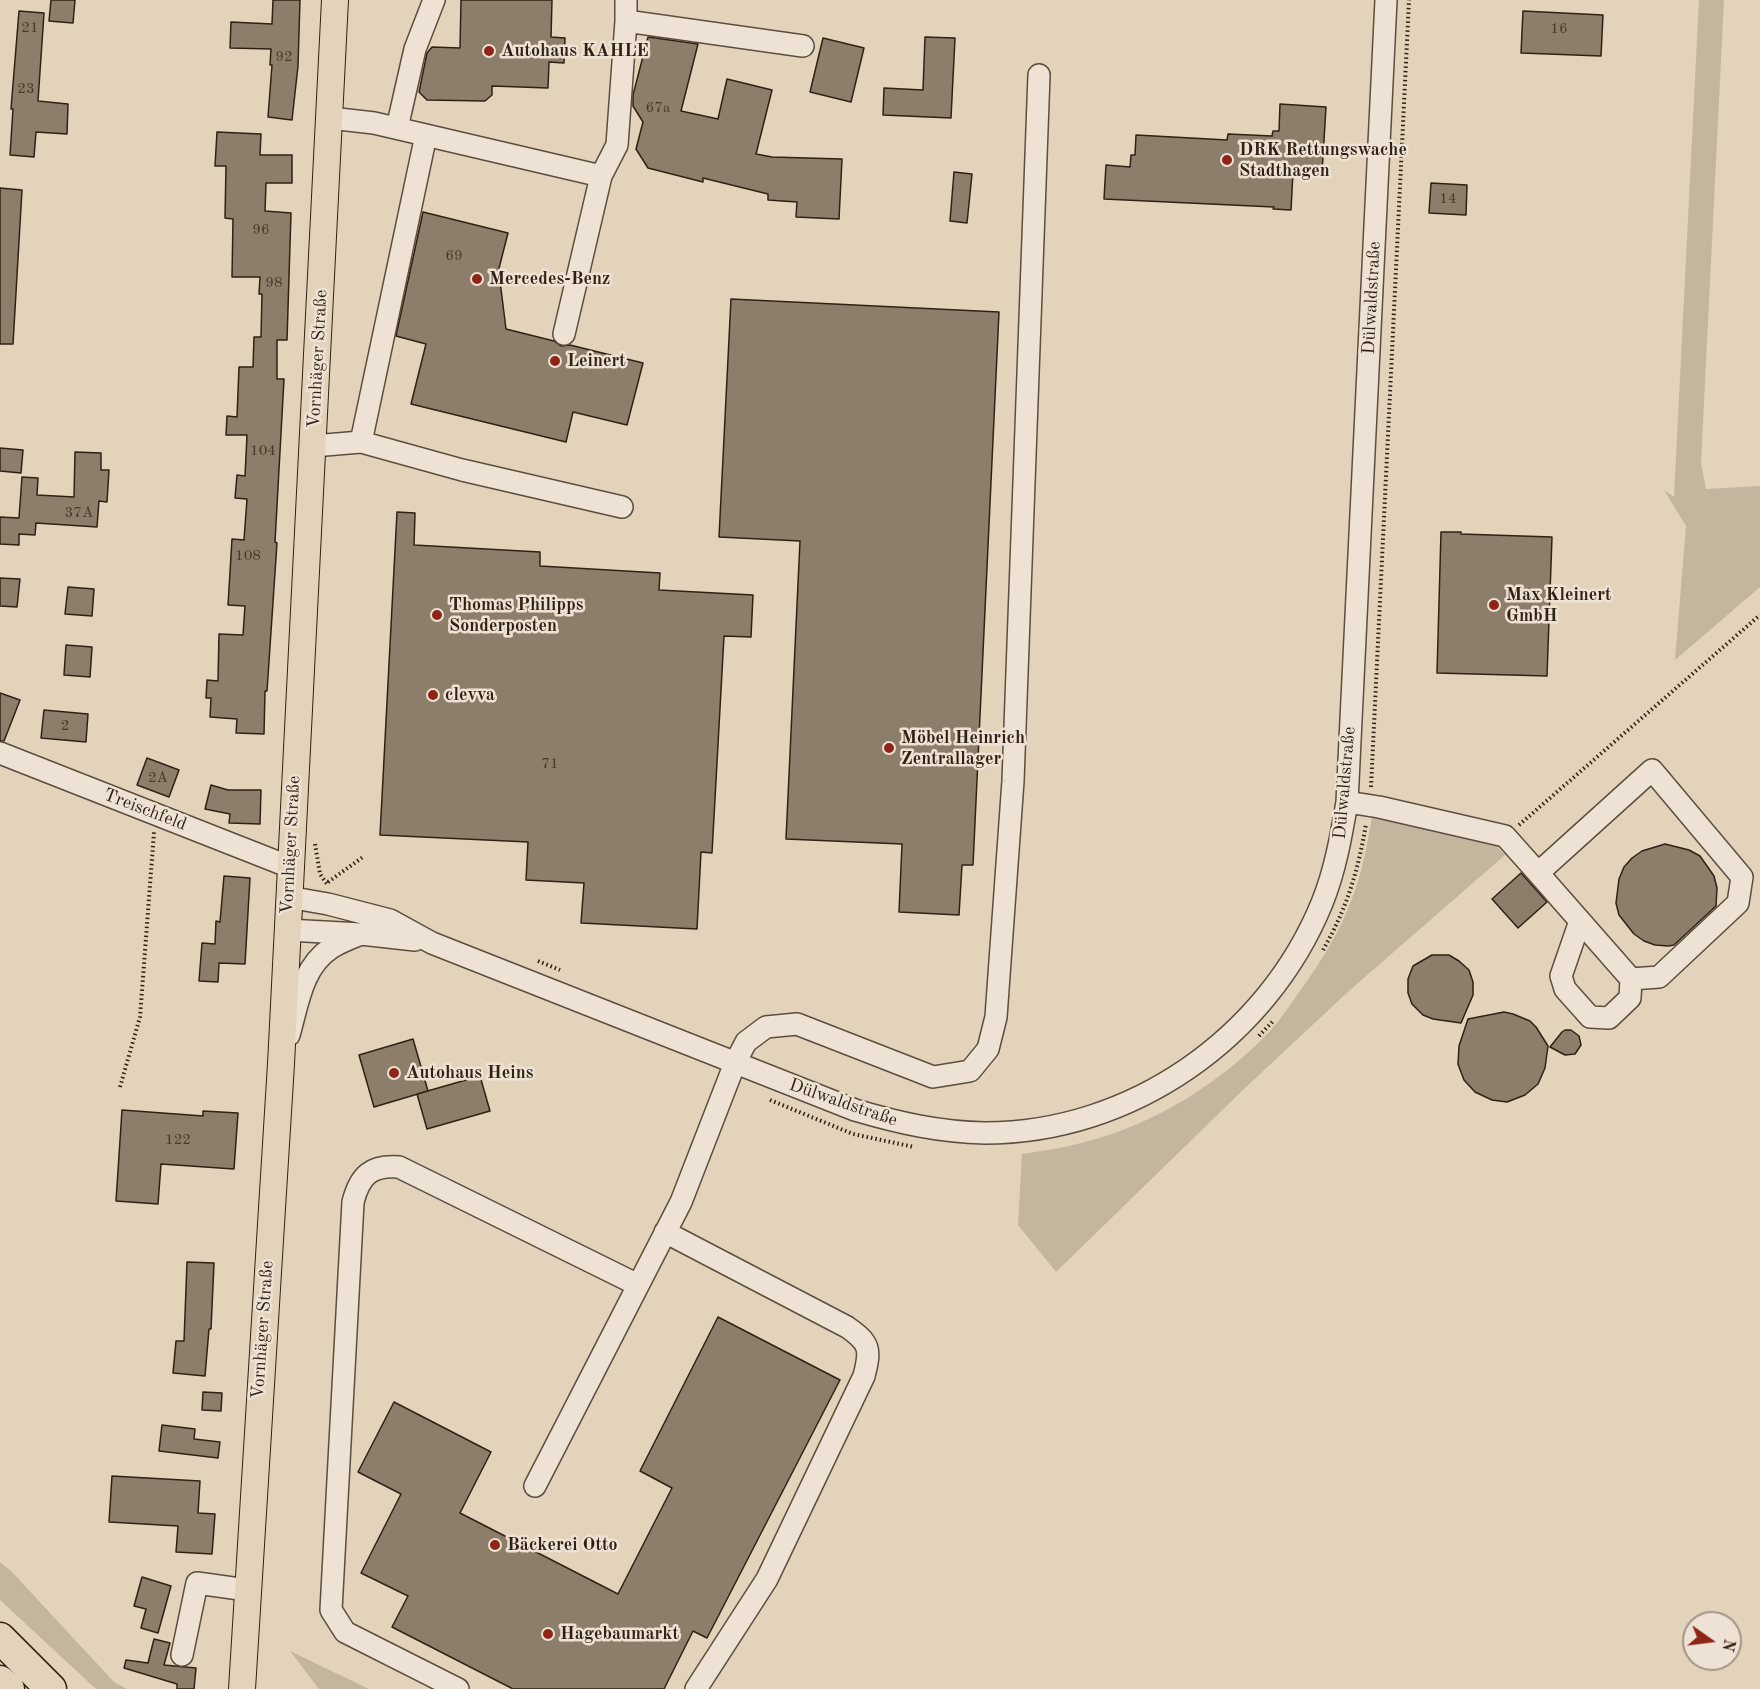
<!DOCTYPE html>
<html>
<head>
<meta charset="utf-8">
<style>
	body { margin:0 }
	#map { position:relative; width:1760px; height:1689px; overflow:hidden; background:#e3d3bb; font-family:"Old Standard TT",serif }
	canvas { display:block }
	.north { position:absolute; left:1682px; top:1611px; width:60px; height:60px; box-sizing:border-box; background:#ede2d3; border:2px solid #a19587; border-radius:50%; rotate:104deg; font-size:16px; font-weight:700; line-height:24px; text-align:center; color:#2f2214 }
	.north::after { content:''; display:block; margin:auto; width:21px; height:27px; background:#8f2418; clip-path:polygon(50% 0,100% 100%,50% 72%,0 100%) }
</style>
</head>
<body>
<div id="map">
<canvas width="1760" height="1689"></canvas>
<div class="north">N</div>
</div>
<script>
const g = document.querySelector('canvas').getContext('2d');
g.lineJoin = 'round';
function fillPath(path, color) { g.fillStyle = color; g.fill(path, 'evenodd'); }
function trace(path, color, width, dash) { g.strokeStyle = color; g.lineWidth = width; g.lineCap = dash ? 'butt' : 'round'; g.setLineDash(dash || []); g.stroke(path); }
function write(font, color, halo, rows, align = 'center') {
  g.font = font + ' "Old Standard TT",serif'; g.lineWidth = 5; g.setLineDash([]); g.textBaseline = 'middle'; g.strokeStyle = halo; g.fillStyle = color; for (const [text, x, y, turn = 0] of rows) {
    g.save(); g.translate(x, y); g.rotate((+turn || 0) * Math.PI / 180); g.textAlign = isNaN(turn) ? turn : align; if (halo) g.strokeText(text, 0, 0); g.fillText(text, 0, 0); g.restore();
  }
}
const green = new Path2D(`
	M 1699,0 L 1724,0 L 1701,463 L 1706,489 L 1760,486 L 1760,587 L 1675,660 L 1686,526 L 1664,490 L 1674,497 Z
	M 1375,815 L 1491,841 L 1505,855 L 1350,990 L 1245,1088 L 1056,1272 L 1018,1225 L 1022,1154 C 1044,1151 1067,1147 1089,1141 C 1156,1123 1222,1082 1270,1031 C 1283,1017 1293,1000 1305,984 C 1323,958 1340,931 1351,901 C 1362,874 1367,846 1372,817 Z
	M 0,1562 L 12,1572 L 114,1682 L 127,1689 L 96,1689 L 0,1600 Z
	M 290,1651 L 369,1689 L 319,1689 Z`);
const building = new Path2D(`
	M 51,0 L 75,0 L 73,23 L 49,21 Z
	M 273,0 L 300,0 L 298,66 L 292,120 L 268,117 L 272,65 L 270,65 L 271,49 L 230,48 L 231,22 L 272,24 Z
	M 461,0 L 552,0 L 551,37 L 565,38 L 564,63 L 549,62 L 548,88 L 492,86 L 492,95 L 485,101 L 427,100 L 419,92 L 427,53 L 432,47 L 460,48 Z
	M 19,11 L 44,13 L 38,101 L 68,104 L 67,134 L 36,132 L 34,157 L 10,155 L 13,109 L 11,109 Z
	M 1523,11 L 1603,15 L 1601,56 L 1521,53 Z
	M 648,37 L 698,44 L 681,111 L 718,119 L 727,79 L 772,90 L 756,154 L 772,157 L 842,159 L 839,219 L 796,217 L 797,202 L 768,200 L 768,194 L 703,178 L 703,182 L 648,168 L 636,149 L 643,122 L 633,106 L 633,95 Z
	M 925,37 L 955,38 L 951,118 L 883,115 L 884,88 L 923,90 Z
	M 823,38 L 864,48 L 851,102 L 810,92 Z
	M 1280,104 L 1326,107 L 1322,173 L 1293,172 L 1291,210 L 1273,209 L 1274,207 L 1104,199 L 1106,165 L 1130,167 L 1131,155 L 1135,155 L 1136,135 L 1227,140 L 1228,134 L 1272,136 L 1273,131 L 1279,131 Z
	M 217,132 L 261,134 L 260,155 L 292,155 L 292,183 L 266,183 L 265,211 L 291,213 L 287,340 L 277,340 L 277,379 L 284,379 L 275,542 L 277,543 L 267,691 L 265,691 L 264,734 L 236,733 L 237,719 L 210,717 L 211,698 L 206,698 L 207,680 L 218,681 L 219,634 L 243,635 L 245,606 L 228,605 L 232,539 L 244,540 L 247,499 L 235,498 L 237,475 L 245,476 L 247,435 L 226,435 L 227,416 L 237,417 L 239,367 L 253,367 L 254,337 L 261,337 L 262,294 L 259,294 L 260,277 L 232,277 L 233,219 L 225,218 L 226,166 L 215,166 Z
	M 954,172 L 972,174 L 967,223 L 950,221 Z
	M 1431,183 L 1467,185 L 1466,215 L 1429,213 Z
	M 0,188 L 22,190 L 13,344 L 0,344 Z
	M 423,212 L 508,233 L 496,280 L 500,281 L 506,329 L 554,341 L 561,346 L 570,345 L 643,363 L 627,425 L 573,412 L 566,442 L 411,404 L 426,344 L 396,336 Z
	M 731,299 L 999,312 L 973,865 L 962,865 L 959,915 L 899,912 L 902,844 L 786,839 L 800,541 L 719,537 Z
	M 0,448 L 23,450 L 21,473 L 0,471 Z
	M 75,452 L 101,453 L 101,470 L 109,470 L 107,502 L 99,501 L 97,527 L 36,523 L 35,535 L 19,534 L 19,545 L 0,544 L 0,517 L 19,518 L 22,477 L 38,478 L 37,495 L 74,497 Z
	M 397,512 L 415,513 L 414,545 L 540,552 L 540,566 L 660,573 L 659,590 L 753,595 L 751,637 L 724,636 L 712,853 L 701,852 L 697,929 L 581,923 L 584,883 L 526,880 L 528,842 L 380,835 Z
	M 1441,532 L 1461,532 L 1461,534 L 1552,537 L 1547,676 L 1437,673 Z
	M 0,578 L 20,579 L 17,607 L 0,606 Z
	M 68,587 L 94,589 L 92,616 L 65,614 Z
	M 66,645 L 92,647 L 90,677 L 64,675 Z
	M 0,693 L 20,700 L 4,741 L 0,741 Z
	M 44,710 L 88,714 L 86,742 L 41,738 Z
	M 147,758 L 179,770 L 169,797 L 137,785 Z
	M 211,785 L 228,790 L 261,790 L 260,824 L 229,823 L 230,814 L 205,809 Z
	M 1665,844 L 1689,850 L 1700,856 L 1714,876 L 1717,888 L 1716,906 L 1674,945 L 1668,946 L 1655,945 L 1644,941 L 1634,934 L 1619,915 L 1616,903 L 1619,879 L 1624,867 L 1632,858 L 1642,851 Z
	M 1521,873 L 1547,902 L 1518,928 L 1492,899 Z
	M 224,876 L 250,878 L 245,964 L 219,963 L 218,982 L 199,981 L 202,943 L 215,944 L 216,921 L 220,922 Z
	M 1432,955 L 1449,955 L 1459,961 L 1469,970 L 1473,982 L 1473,995 L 1461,1023 L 1433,1019 L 1423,1015 L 1412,1004 L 1408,993 L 1408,979 L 1413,966 Z
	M 1504,1012 L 1513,1014 L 1530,1021 L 1536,1027 L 1548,1046 L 1545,1068 L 1538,1084 L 1525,1095 L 1507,1102 L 1492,1100 L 1475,1092 L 1464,1080 L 1458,1064 L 1459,1046 L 1468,1019 Z
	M 1565,1030 L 1571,1030 L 1579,1036 L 1581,1045 L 1575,1054 L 1565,1055 L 1550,1047 L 1562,1032 Z
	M 413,1039 L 428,1091 L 374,1107 L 359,1055 Z
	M 480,1076 L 490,1111 L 427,1129 L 417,1094 Z
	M 122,1110 L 203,1116 L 203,1111 L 238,1113 L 234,1169 L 161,1164 L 158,1204 L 116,1201 Z
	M 187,1262 L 214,1263 L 211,1329 L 209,1329 L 205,1376 L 173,1373 L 176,1341 L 184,1341 Z
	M 718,1317 L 840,1380 L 707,1638 L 693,1631 L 664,1689 L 513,1689 L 392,1627 L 408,1596 L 361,1573 L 401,1494 L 358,1472 L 394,1402 L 491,1452 L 460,1513 L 618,1594 L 672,1488 L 640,1471 Z
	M 203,1392 L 222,1393 L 221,1411 L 202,1410 Z
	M 162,1425 L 195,1429 L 194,1439 L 220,1442 L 218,1458 L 159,1451 Z
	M 112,1476 L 200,1481 L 198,1513 L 215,1514 L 212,1554 L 176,1552 L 178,1526 L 109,1522 Z
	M 142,1577 L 171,1586 L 158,1633 L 141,1628 L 146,1609 L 134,1606 Z
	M 154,1639 L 170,1643 L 164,1665 L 196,1668 L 194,1689 L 177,1689 L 177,1684 L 124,1668 L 126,1660 L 148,1663 Z`);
const path = new Path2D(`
	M 1371,787 L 1409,0
	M 1519,825 L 1760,615
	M 315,844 L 320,874 L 327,884
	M 328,882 L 363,857
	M 1323,950 C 1347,908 1358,871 1366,824
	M 538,961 L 560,970
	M 1259,1036 L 1274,1020
	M 120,1087 L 140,1017 L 154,832
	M 770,1100 L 853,1134 L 914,1147`);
const minor = new Path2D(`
	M 626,21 L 626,0
	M 330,118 L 374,123 L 601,176 L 564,334
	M 397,128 L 415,49 L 434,0
	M 601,176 L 617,145 L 626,21 L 803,46
	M 361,442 L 426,135
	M 313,446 L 361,442 L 462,470 L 622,507
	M 0,753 L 290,867
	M 1347,802 L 1379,807 L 1505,836 L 1538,873 L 1652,770 L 1742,877 L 1738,903 L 1659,977 L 1631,979 L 1538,873
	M 288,897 L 328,904 L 390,920 L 432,943 L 855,1110 C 899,1123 939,1132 985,1133 C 1131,1133 1267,1038 1322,903 C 1335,871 1341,837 1347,802 L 1386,0
	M 1580,921 L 1561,976 L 1565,989 L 1590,1017 L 1609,1018 L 1630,998 L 1631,979
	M 287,930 L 361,934 L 415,940
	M 289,1035 C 298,1004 302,967 331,948 C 340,942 351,938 361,934
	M 665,1232 L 847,1327 C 870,1343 871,1349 864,1376 L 767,1579 L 696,1689
	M 535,1486 L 681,1202 L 735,1063 L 746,1042 L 766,1027 L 797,1024 L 933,1077 L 970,1071 L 988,1049 L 996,1017 L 1013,781 L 1039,75
	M 182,1655 L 197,1583 L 247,1590
	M 458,1689 L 345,1632 L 331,1610 L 353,1202 C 360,1175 371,1165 399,1167 L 638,1285`);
const major = new Path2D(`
	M 242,1689 L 281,1064 L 335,0`);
const highway = new Path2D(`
	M 0,1638 L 51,1689
	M 0,1681 L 9,1689`);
const markers = [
	[489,51,6,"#8f2418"],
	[1227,160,6,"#8f2418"],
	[477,279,6,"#8f2418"],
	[555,361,6,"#8f2418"],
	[1494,605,6,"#8f2418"],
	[437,615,6,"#8f2418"],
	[433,695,6,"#8f2418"],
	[889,748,6,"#8f2418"],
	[394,1073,6,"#8f2418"],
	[495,1545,6,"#8f2418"],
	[548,1634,6,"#8f2418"]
];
const numberNames = [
	["21",30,28],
	["16",1559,29],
	["92",284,57],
	["23",26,89],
	["67a",658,108],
	["14",1448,199],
	["96",261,230],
	["69",454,256],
	["98",274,283],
	["104",263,451],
	["37A",79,513],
	["108",248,556],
	["2",65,726],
	["71",550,764],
	["2A",158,778],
	["122",178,1140]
];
const poiNames = [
	["Autohaus KAHLE",501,51],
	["DRK Rettungswache",1239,150],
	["Stadthagen",1239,171],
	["Mercedes-Benz",489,279],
	["Leinert",567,361],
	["Max Kleinert",1506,595],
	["GmbH",1506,616],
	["Thomas Philipps",449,605],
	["Sonderposten",449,626],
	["clevva",445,695],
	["Möbel Heinrich",901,738],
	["Zentrallager",901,759],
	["Autohaus Heins",406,1073],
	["Bäckerei Otto",507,1545],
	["Hagebaumarkt",560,1634]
];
const streetNames = [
	["Dülwaldstraße",1372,298,-87],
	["Vornhäger Straße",318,359,-87],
	["Dülwaldstraße",1345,783,-85],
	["Treischfeld",145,810,21],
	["Vornhäger Straße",291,845,-87],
	["Dülwaldstraße",843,1103,19],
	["Vornhäger Straße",263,1330,-86]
];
fillPath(green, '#c4b59f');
fillPath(building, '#8d7e6b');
trace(building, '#2f2214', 1.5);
trace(minor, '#5c4e3e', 24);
trace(major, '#2f2214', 28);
trace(highway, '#2f2214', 33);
trace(path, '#2f2214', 4, [1.5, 3]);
trace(minor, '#ede2d3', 21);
trace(major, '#e3d3bb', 26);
trace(highway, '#e3d3bb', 30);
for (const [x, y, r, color] of markers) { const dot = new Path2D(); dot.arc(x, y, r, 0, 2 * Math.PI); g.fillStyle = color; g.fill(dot); trace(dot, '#ede2d3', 2); }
write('15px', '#46392a', null, numberNames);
write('bold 18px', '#2f2214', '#ede2d3', poiNames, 'left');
write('18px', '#2f2214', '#ede2d3', streetNames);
</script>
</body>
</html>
